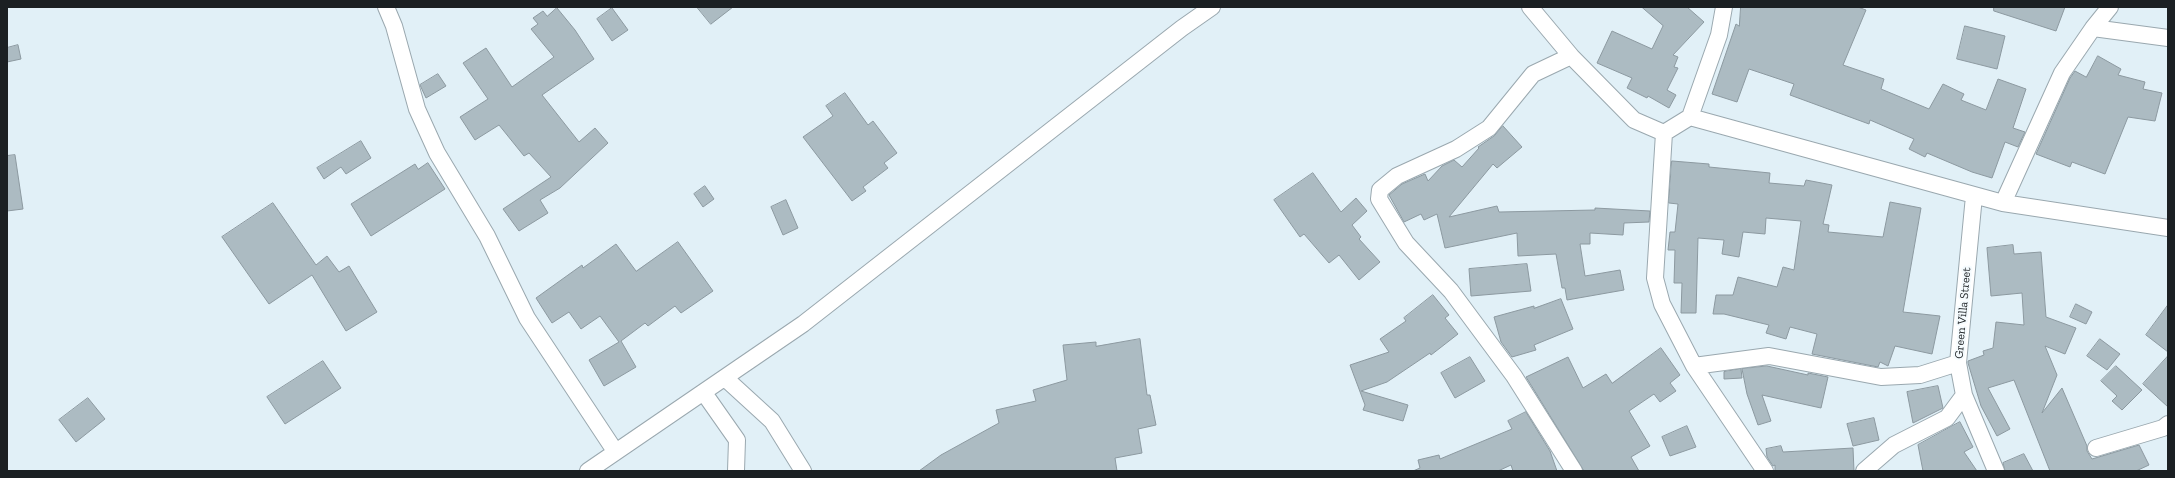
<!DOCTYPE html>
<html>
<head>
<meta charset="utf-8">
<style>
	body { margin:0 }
	#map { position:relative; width:2175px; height:478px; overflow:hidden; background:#e1f0f7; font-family:"Zilla Slab",serif }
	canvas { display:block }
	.frame { position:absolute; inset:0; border:8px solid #1b2023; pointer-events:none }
</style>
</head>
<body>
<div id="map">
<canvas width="2175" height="478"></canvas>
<div class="frame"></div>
</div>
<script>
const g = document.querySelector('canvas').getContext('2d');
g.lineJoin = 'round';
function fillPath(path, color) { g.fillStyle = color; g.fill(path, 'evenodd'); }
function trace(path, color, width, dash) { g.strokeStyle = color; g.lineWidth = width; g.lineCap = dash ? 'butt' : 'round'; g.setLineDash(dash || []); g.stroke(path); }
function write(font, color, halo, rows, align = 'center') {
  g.font = font + ' "Zilla Slab",serif'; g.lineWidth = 4; g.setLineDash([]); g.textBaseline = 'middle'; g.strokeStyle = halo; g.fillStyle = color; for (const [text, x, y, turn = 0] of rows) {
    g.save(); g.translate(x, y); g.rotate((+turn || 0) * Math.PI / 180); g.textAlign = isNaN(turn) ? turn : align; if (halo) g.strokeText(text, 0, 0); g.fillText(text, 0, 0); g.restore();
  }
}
const building = new Path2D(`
	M 697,7 L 733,7 L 711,24 Z
	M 1642,7 L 1687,7 L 1704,22 L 1673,55 L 1678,57 L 1674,67 L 1678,68 L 1667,90 L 1676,95 L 1669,108 L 1648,96 L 1647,98 L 1627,88 L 1632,78 L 1597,63 L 1612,31 L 1652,49 L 1663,26 Z
	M 1741,7 L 1858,7 L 1866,10 L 1843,65 L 1884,79 L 1881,89 L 1929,109 L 1943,84 L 1964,94 L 1961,100 L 1986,110 L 1998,79 L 2026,89 L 2013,128 L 2025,132 L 2018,147 L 2005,142 L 1992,178 L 1972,172 L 1927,153 L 1925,157 L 1909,149 L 1914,139 L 1870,120 L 1869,124 L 1790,95 L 1794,84 L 1749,69 L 1737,102 L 1712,94 L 1736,24 L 1739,26 Z
	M 1994,7 L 2065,7 L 2056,31 L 1994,11 Z
	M 557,8 L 575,30 L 594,59 L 542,95 L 579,142 L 595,128 L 608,143 L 560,188 L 540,200 L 548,213 L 519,231 L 503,209 L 551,177 L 529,153 L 524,156 L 499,125 L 475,140 L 460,117 L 488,99 L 463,63 L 486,48 L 512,87 L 554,57 L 531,29 L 538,24 L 533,18 L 543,11 L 547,16 Z
	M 612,8 L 628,30 L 612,41 L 597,19 Z
	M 1965,26 L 2005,36 L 1997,69 L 1957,59 Z
	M 18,45 L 21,59 L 7,62 L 7,48 Z
	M 2098,56 L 2121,69 L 2118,75 L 2145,82 L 2143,89 L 2162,93 L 2155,121 L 2128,117 L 2105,174 L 2072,162 L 2070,167 L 2036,154 L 2070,78 L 2075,71 L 2086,77 Z
	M 438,74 L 446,86 L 426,98 L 420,85 Z
	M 845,93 L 868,125 L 873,121 L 897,153 L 884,163 L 888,168 L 863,187 L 866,191 L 852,201 L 803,137 L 833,116 L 826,106 Z
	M 1503,126 L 1522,147 L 1497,168 L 1493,164 L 1449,217 L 1497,206 L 1499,212 L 1595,210 L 1595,208 L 1650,211 L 1649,222 L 1624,223 L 1623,235 L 1590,233 L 1590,244 L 1580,244 L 1585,276 L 1620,270 L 1624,290 L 1567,300 L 1565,288 L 1562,288 L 1556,254 L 1518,256 L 1517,233 L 1445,248 L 1437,214 L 1424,220 L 1421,214 L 1404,222 L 1389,195 L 1402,184 L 1425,174 L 1428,181 L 1442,166 L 1454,160 L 1462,167 L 1479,148 L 1478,147 L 1494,136 Z
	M 361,141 L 371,158 L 346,174 L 341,167 L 324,179 L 317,168 Z
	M 15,155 L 23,209 L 7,211 L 7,156 Z
	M 1672,161 L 1709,164 L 1709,167 L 1770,173 L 1769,183 L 1804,186 L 1806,180 L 1832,185 L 1823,224 L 1829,225 L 1828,232 L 1883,237 L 1890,202 L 1921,208 L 1903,312 L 1940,316 L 1932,354 L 1895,346 L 1888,366 L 1880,362 L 1878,367 L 1812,354 L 1817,334 L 1790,327 L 1786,339 L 1766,333 L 1769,325 L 1724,314 L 1713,314 L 1716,295 L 1733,295 L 1738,277 L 1777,287 L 1783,267 L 1794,270 L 1801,221 L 1766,218 L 1765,234 L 1743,232 L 1739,257 L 1722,254 L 1724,240 L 1698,238 L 1696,313 L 1681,313 L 1682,283 L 1674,283 L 1675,250 L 1668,250 L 1670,232 L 1675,232 L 1678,204 L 1669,203 Z
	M 428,163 L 445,189 L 371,236 L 351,204 L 415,164 L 418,169 Z
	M 1313,173 L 1341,212 L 1356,198 L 1367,211 L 1352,225 L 1361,237 L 1359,239 L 1380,262 L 1359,280 L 1339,255 L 1329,263 L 1304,234 L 1300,237 L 1274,200 Z
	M 705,186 L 714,199 L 703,207 L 694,194 Z
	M 786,200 L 798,228 L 783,235 L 771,207 Z
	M 273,203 L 316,265 L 327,256 L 339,272 L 349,266 L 377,312 L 346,331 L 312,275 L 269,304 L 222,237 Z
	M 678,242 L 713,291 L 681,313 L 675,306 L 648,326 L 645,323 L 621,341 L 636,367 L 604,386 L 589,360 L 619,342 L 600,316 L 581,329 L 569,312 L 552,323 L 536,298 L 582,265 L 583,268 L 616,244 L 636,271 Z
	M 2013,245 L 2014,254 L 2041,252 L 2046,317 L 2076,328 L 2065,354 L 2045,346 L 2057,375 L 2042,413 L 2062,388 L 2087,446 L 2087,451 L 2092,459 L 2139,445 L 2149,465 L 2136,471 L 2050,471 L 2014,380 L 1988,388 L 2010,429 L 1997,436 L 1981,406 L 1968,363 L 1968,361 L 1984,355 L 1983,351 L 1993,348 L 1996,322 L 2024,325 L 2022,293 L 1991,296 L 1987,248 Z
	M 1527,264 L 1531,291 L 1471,296 L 1469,269 Z
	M 1433,295 L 1449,315 L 1445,318 L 1458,334 L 1431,355 L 1430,353 L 1387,382 L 1361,391 L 1408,405 L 1403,421 L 1363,410 L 1365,405 L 1350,365 L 1389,352 L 1380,339 L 1406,321 L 1404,318 Z
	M 1561,299 L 1573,329 L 1534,345 L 1536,350 L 1512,357 L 1501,342 L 1494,317 L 1534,306 L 1534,308 Z
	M 2076,304 L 2092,312 L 2086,324 L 2070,317 Z
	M 2168,305 L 2168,352 L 2146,335 Z
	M 1140,339 L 1147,395 L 1150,395 L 1156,425 L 1138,429 L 1142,453 L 1115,458 L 1117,471 L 919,471 L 941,455 L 999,423 L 996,410 L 1036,401 L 1033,390 L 1067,380 L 1063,345 L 1096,342 L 1096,346 Z
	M 2100,339 L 2120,354 L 2107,370 L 2087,356 Z
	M 1661,348 L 1680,375 L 1670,383 L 1676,391 L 1660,402 L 1654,394 L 1629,411 L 1650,446 L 1631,457 L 1639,471 L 1584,471 L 1526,377 L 1568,357 L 1583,388 L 1606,374 L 1612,383 Z
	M 2168,356 L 2168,407 L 2143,384 Z
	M 1470,357 L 1485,381 L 1455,398 L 1441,373 Z
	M 323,361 L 341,388 L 285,424 L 267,397 Z
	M 1767,366 L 1808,375 L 1808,373 L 1828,377 L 1821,408 L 1762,395 L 1771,421 L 1758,425 L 1747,394 L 1742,369 Z
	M 2116,366 L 2142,390 L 2122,410 L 2112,401 L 2117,396 L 2101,381 Z
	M 1741,369 L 1742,378 L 1724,379 L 1724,372 Z
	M 1938,386 L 1943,408 L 1913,423 L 1907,392 Z
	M 88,398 L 105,419 L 76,442 L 59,420 Z
	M 1526,412 L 1550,451 L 1557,471 L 1513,471 L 1511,465 L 1498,471 L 1413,471 L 1420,468 L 1418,460 L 1439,455 L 1440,459 L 1512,429 L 1508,421 Z
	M 1874,418 L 1879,440 L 1853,446 L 1847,424 Z
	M 1960,422 L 1973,447 L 1964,452 L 1977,471 L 1923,471 L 1918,445 Z
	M 1687,426 L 1696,447 L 1670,456 L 1662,437 Z
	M 1781,446 L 1783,452 L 1853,448 L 1854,471 L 1775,471 L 1775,465 L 1773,466 L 1767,457 L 1766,449 Z
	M 2024,454 L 2033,471 L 2005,471 L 2003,463 Z`);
const minor = new Path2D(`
	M 386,7 L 394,26 L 417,109 L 437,153 L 487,236 L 527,318 L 615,451
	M 1530,7 L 1571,56 L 1634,120 L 1664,133
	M 2093,28 L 2168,38
	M 1571,56 L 1533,74 L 1489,128 L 1456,149 L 1397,176 L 1380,190 L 1379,199 L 1406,243 L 1451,291 L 1514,376 L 1574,471
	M 1690,117 L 1719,35 L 1724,7
	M 1664,133 L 1690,117 L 2003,203 L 2168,228
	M 1664,133 L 1655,278 L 1662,304 L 1694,366 L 1765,471
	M 1974,196 L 1958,363 L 1964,395 L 1996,471
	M 2003,203 L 2062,73 L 2093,28 L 2110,7
	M 1694,366 L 1769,356 L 1881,377 L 1920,375 L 1958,363
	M 725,378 L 772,421 L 803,471
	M 704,393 L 737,440 L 736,471
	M 2096,448 L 2163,428 L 2168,424
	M 588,471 L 803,324 L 1182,28 L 1212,7
	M 1864,471 L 1894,445 L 1947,418 L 1964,395`);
const streetNames = [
	["Green Villa Street",1963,313,-85]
];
fillPath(building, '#acbbc2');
trace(building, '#8c99a0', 1);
trace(minor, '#9aa8af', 18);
trace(minor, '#fff', 16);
write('12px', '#1b2023', '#f5fbfe', streetNames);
</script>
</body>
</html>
